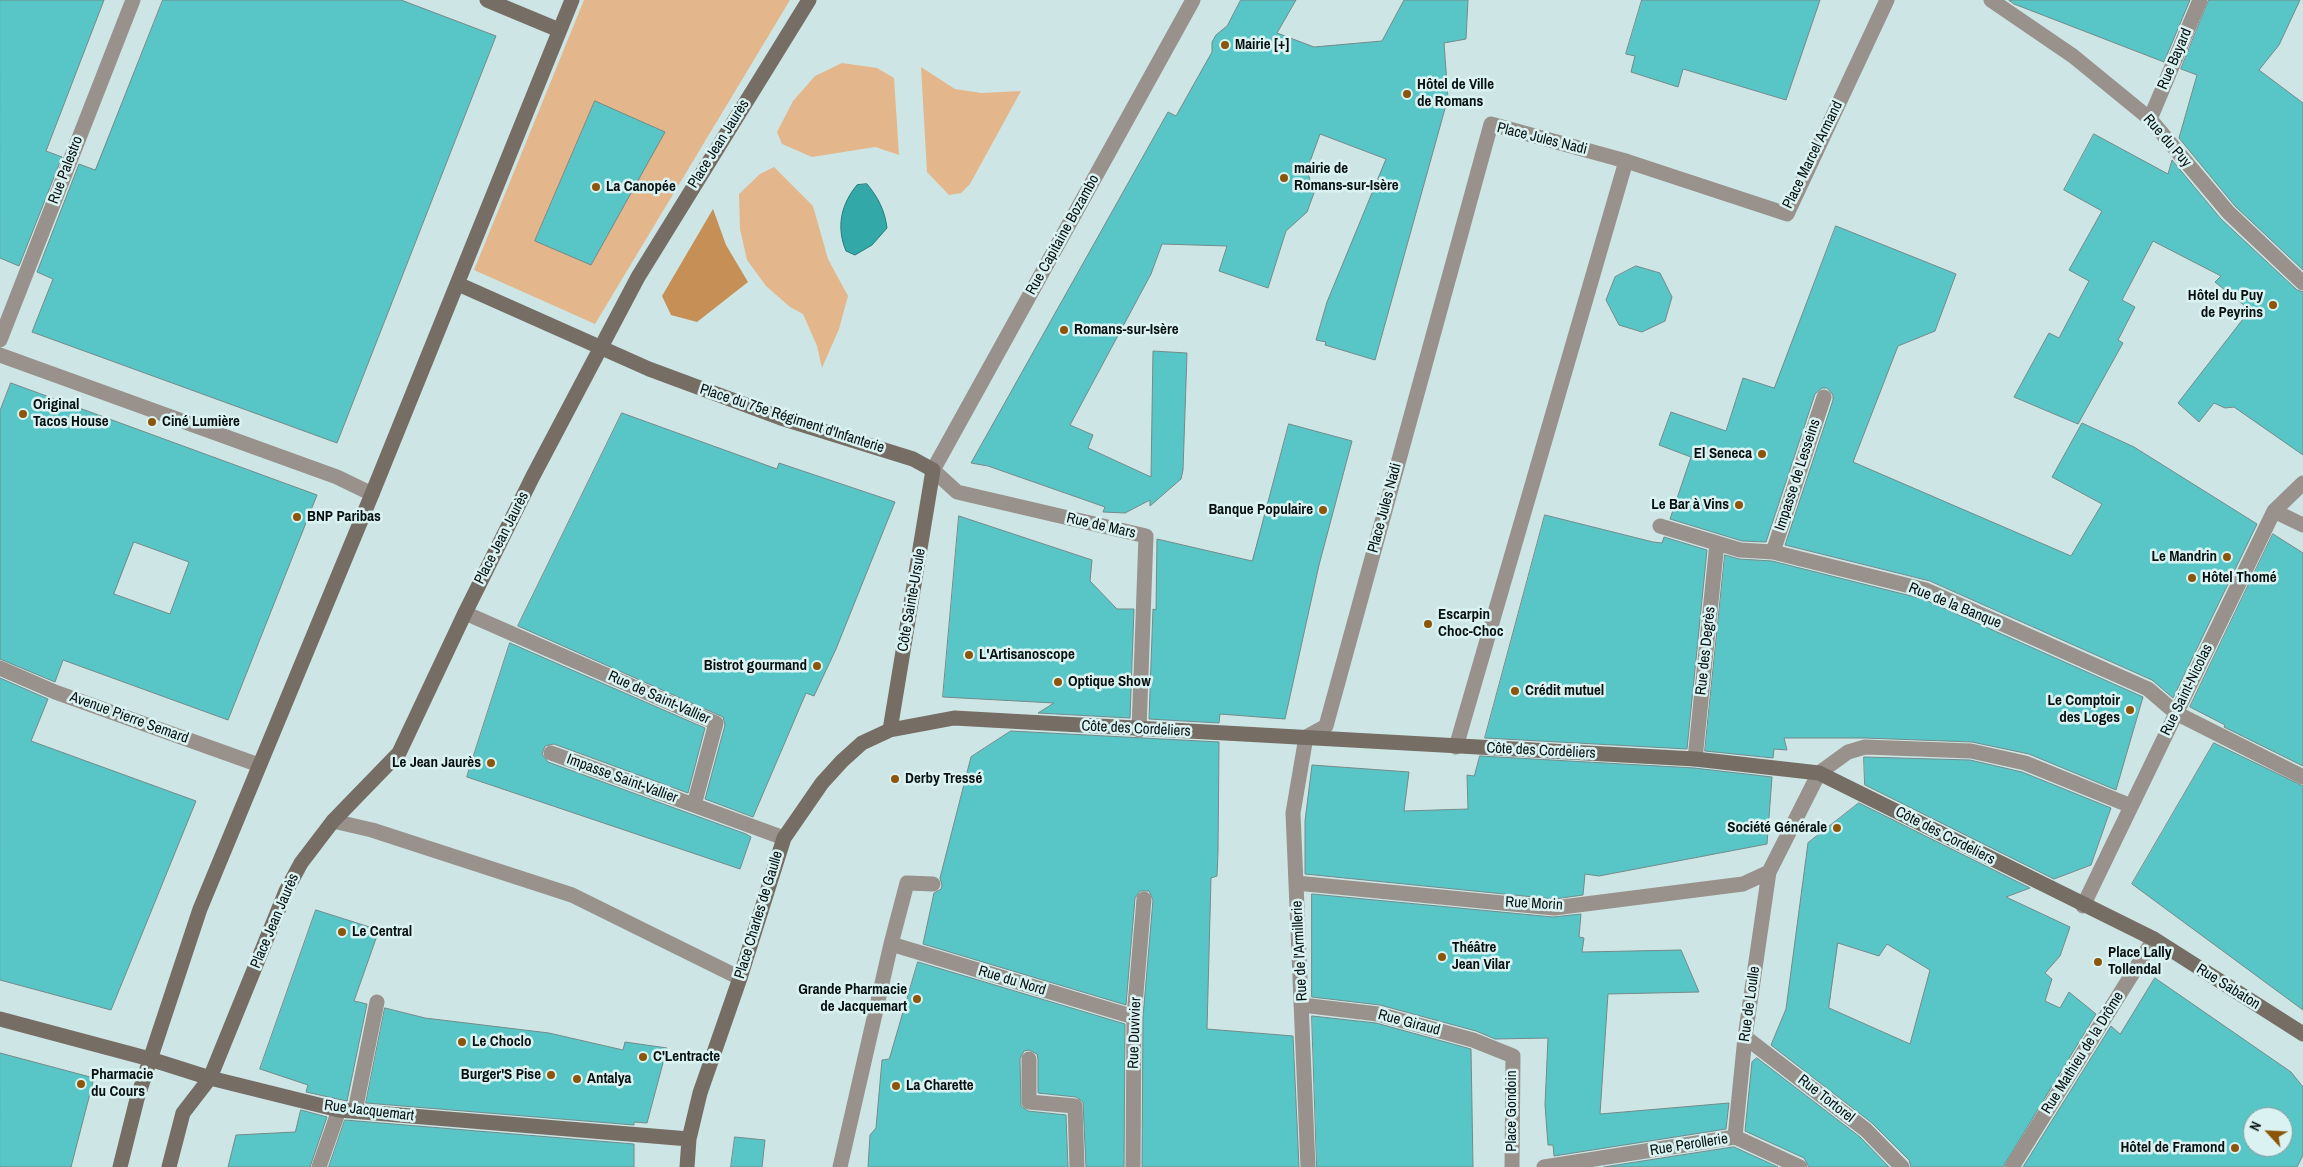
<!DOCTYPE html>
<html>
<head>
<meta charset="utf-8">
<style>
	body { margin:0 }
	#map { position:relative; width:2303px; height:1167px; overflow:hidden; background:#cde6e5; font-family:"Archivo Narrow",sans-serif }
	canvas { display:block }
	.north { position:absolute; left:2243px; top:1107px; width:50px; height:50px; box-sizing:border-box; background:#daf3f2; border:1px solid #869898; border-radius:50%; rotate:295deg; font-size:14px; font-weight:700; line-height:20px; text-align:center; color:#081010 }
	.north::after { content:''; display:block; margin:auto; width:18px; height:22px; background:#8c5509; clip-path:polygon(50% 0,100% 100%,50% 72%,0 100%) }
</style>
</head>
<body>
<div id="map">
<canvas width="2303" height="1167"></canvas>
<div class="north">N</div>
</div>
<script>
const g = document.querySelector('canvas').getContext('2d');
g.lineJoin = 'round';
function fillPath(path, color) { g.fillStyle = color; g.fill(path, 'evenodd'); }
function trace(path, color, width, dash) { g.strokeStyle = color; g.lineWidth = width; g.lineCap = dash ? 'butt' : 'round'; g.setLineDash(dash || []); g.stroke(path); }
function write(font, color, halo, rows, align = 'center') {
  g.font = font + ' "Archivo Narrow",sans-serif'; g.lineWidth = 5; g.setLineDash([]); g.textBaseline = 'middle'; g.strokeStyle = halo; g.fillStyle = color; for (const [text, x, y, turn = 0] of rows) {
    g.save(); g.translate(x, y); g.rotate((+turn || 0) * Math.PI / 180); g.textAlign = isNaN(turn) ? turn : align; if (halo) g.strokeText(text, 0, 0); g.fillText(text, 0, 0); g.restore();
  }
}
const green = new Path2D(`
	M 584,0 L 790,0 L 595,324 L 474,270 Z
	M 842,63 L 877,68 L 894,78 L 899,155 L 875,147 L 812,157 L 782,144 L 777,132 L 793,101 L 815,76 Z
	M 921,67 L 955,89 L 981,93 L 1021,91 L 970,184 L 961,193 L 949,195 L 927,172 Z
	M 774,167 L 813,206 L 828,259 L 848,296 L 839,329 L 822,368 L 817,346 L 803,314 L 790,307 L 766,286 L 747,260 L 740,229 L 739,194 L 760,174 Z`);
const forest = new Path2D(`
	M 713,209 L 726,245 L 748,282 L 697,322 L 671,315 L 662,296 Z`);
const water = new Path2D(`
	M 867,184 C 878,197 885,211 887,228 L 872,245 L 855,255 L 846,251 C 836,227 841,204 857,185 Z`);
const building = new Path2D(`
	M 0,0 L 104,0 L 46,151 L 62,157 L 19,266 L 0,258 Z
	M 163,0 L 401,0 L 496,36 L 337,443 L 32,332 L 53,279 L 37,272 L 79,164 L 95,170 Z
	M 1241,0 L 1296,0 L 1277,33 L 1314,47 L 1382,41 L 1404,0 L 1468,0 L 1466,39 L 1444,43 L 1448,98 L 1375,360 L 1325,345 L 1326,342 L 1316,340 L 1327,302 L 1386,159 L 1320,134 L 1307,170 L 1314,193 L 1307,212 L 1286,231 L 1268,288 L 1219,271 L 1227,246 L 1162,244 L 1151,274 L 1070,425 L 1093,435 L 1088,448 L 1151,477 L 1153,351 L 1187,353 L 1183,470 L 1181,479 L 1150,506 L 1150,500 L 1125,513 L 1103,512 L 1105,507 L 988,466 L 971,463 L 1168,112 L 1176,116 L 1212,52 L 1212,42 L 1216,35 L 1227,26 Z
	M 1642,0 L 1820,0 L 1786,100 L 1683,69 L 1678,87 L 1631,72 L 1635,56 L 1626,54 Z
	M 2009,0 L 2190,0 L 2164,62 L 2014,4 Z
	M 2209,0 L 2300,0 L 2279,45 L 2259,70 L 2303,103 L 2303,270 L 2235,206 L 2179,138 L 2197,75 L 2181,69 Z
	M 595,101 L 665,132 L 591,265 L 535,241 Z
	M 2094,134 L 2168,174 L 2172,160 L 2221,219 L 2297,290 L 2303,292 L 2303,455 L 2234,407 L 2225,408 L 2214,403 L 2199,422 L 2178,403 L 2250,310 L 2215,282 L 2221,276 L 2153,241 L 2122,300 L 2135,307 L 2118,340 L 2123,343 L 2078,424 L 2014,397 L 2049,333 L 2059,338 L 2089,281 L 2069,270 L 2102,211 L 2064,190 Z
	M 1836,226 L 1956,274 L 1935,331 L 1898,346 L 1853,462 L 2071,556 L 2102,504 L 2052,477 L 2082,423 L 2134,447 L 2257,524 L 2173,698 L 2152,680 L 1930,581 L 1785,545 L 1833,400 L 1833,395 L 1827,388 L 1822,388 L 1815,394 L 1766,542 L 1742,541 L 1670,519 L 1691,457 L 1659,445 L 1671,412 L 1726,431 L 1743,378 L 1774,388 Z
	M 1636,266 L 1660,273 L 1672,297 L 1665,321 L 1642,332 L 1619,325 L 1606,300 L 1615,277 Z
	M 11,383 L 317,495 L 228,720 L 63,660 L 55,682 L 0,659 L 0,411 ZM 134,542 L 189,562 L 170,614 L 114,594 Z
	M 622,413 L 777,469 L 779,463 L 895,502 L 836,649 L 814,696 L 806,693 L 753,817 L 705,799 L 725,725 L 723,717 L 518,626 Z
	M 1289,424 L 1352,441 L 1319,565 L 1285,719 L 1220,714 L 1219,723 L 1149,719 L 1153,609 L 1156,610 L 1157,539 L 1252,561 Z
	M 1545,515 L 1653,542 L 1662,543 L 1664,537 L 1707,550 L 1687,749 L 1485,738 Z
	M 959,516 L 1092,560 L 1090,581 L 1117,609 L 1134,609 L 1130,718 L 1038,713 L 1054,703 L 943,697 Z
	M 2273,534 L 2303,553 L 2303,766 L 2224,727 L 2225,725 L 2190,707 Z
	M 1725,555 L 1739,559 L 1772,561 L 1923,599 L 2143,697 L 2116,790 L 2029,754 L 1972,742 L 1865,738 L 1784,738 L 1787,750 L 1774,749 L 1773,758 L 1705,751 Z
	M 510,643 L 705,728 L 688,793 L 554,744 L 545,746 L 542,754 L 548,762 L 746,834 L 751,837 L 740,869 L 467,777 Z
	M 0,678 L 48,699 L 31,741 L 196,801 L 111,1010 L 0,980 Z
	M 1011,731 L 1219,742 L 1218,852 L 1217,876 L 1211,878 L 1207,1029 L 1293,1036 L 1299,1167 L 1142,1167 L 1143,1017 L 1153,900 L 1149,891 L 1140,891 L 1135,898 L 1126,1005 L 923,944 L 934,893 L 941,889 L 942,885 L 940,878 L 971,757 Z
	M 2214,743 L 2303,786 L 2303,1010 L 2132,884 Z
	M 1480,756 L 1694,768 L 1772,777 L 1767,844 L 1599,876 L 1585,874 L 1583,895 L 1554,899 L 1305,874 L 1305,821 L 1312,765 L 1409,772 L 1404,811 L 1468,809 L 1467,775 L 1474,776 Z
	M 1864,757 L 1970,760 L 2022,772 L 2111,808 L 2091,865 L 2054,879 L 1865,785 Z
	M 1859,803 L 2030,888 L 2006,897 L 2070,927 L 2060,956 L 2045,973 L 2052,979 L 2045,1001 L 2060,1008 L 2069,992 L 2096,1014 L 2003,1167 L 1911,1167 L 1909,1160 L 1872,1123 L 1771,1045 L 1786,1009 L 1808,843 ZM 1838,943 L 1879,956 L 1887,944 L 1930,970 L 1910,1044 L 1829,1008 Z
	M 1312,894 L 1553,917 L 1581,914 L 1579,937 L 1584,938 L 1582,952 L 1681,950 L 1699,992 L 1608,994 L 1600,1114 L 1729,1103 L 1726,1129 L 1554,1156 L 1553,1145 L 1548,1145 L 1545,1105 L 1548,1038 L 1495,1039 L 1476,1031 L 1380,1005 L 1312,997 Z
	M 316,910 L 379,930 L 354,1001 L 367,1004 L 347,1101 L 306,1092 L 308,1085 L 260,1069 Z
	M 918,962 L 1125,1024 L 1124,1167 L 1086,1167 L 1083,1102 L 1076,1097 L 1038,1093 L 1038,1059 L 1037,1054 L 1029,1050 L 1024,1051 L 1020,1059 L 1021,1106 L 1028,1111 L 1066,1115 L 1068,1167 L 868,1167 L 870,1135 L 876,1128 L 882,1060 L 889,1059 Z
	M 2155,978 L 2291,1072 L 2303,1087 L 2303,1155 L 2297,1167 L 2023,1167 L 2111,1026 L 2120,1034 ZM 2253,1117 L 2283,1117 L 2283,1147 L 2253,1147 Z
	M 385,1008 L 425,1018 L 549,1033 L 623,1050 L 625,1042 L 667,1048 L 647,1123 L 634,1122 L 634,1125 L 366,1103 Z
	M 1312,1016 L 1376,1023 L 1471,1049 L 1473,1167 L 1317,1167 Z
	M 0,1053 L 94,1078 L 71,1167 L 0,1167 Z
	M 1757,1058 L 1860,1137 L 1889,1167 L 1809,1167 L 1804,1158 L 1745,1131 L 1752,1062 Z
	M 301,1110 L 327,1117 L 310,1167 L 228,1167 L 236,1135 L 295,1132 Z
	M 345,1120 L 634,1144 L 634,1167 L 329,1167 Z
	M 735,1137 L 765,1140 L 762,1167 L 731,1167 Z
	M 1734,1147 L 1778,1167 L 1604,1167 Z`);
const street = new Path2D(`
	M 1991,0 L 2073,56 L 2150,119 L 2228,212 L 2303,283
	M 2150,119 L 2200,0
	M 0,340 L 133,0
	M 0,355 L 337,477 L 372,494
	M 2274,511 L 2303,525
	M 1660,526 L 1740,550 L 1773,552 L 1926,590 L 2148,689 L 2176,713 L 2303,777
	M 1773,552 L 1824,397
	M 465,613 L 716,723 L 694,805
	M 0,668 L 55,692 L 259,765
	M 1139,730 L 1146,536 L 957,492 L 933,470 L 1193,0
	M 1456,747 L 1626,161
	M 551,753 L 784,838
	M 1695,759 L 1717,543
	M 333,821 L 372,830 L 572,895 L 740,978
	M 1296,883 L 1554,908 L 1743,884 L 1769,872
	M 2083,906 L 2274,511 L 2303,483
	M 891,944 L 1134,1017
	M 1302,1005 L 1378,1014 L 1473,1040 L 1513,1056 L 1512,1167
	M 1745,1037 L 1866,1130 L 1902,1167
	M 1029,1059 L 1029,1102 L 1075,1106 L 1077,1167
	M 355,1111 L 377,1002
	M 1735,1137 L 1745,1037 L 1769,872 L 1819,773 L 1848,752 L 1865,747 L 1971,751 L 2025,763 L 2131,806
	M 319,1167 L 339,1110
	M 840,1167 L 891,944 L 907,883 L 933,884
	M 1133,1167 L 1134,1017 L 1144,899
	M 1308,1167 L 1293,813 L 1306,737 L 1326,726 L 1491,124 L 1626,161 L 1787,214 L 1887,0
	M 1544,1167 L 1735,1137 L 1800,1167
	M 2012,1167 L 2154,939`);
const secondary = new Path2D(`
	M 487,0 L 559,30
	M 458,284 L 649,369 L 781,418 L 913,459 L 933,470 L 890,730
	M 0,1019 L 150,1059 L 210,1078 L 339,1110 L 689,1139
	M 120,1167 L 137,1099 L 200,909 L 372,494 L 572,0
	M 169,1167 L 183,1113 L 210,1078 L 286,891 L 301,863 L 333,821 L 399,753 L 465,613 L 533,476 L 638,277 L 809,0
	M 687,1167 L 689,1139 L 700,1093 L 740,978 L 784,838 L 822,783 L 842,761 L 862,743 L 890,730 L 954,718 L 1695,759 L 1819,773 L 2154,939 L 2303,1034`);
const markers = [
	[1225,45,5,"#8c5509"],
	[1407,94,5,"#8c5509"],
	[1284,178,5,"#8c5509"],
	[596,187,5,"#8c5509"],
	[2273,305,5,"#8c5509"],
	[1064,330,5,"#8c5509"],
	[23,414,5,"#8c5509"],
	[152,422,5,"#8c5509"],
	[1762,454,5,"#8c5509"],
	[1739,505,5,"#8c5509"],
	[1323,510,5,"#8c5509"],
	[297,517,5,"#8c5509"],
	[2227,557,5,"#8c5509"],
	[2192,578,5,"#8c5509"],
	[1428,624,5,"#8c5509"],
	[969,655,5,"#8c5509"],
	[817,666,5,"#8c5509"],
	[1058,682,5,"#8c5509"],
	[1515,691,5,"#8c5509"],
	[2130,710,5,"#8c5509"],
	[491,763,5,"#8c5509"],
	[895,779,5,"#8c5509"],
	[1837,828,5,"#8c5509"],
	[342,932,5,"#8c5509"],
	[1442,957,5,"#8c5509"],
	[2098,962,5,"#8c5509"],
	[917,999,5,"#8c5509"],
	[462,1042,5,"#8c5509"],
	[643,1057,5,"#8c5509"],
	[551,1075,5,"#8c5509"],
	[577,1079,5,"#8c5509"],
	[81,1084,5,"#8c5509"],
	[896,1086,5,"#8c5509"],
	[2235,1148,5,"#8c5509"]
];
const poiNames = [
	["Mairie [+]",1235,45],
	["Hôtel de Ville",1417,85],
	["de Romans",1417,102],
	["mairie de",1294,169],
	["Romans-sur-Isère",1294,186],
	["La Canopée",606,187],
	["Hôtel du Puy",2263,296,"right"],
	["de Peyrins",2263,313,"right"],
	["Romans-sur-Isère",1074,330],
	["Original",33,405],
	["Tacos House",33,422],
	["Ciné Lumière",162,422],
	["El Seneca",1752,454,"right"],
	["Le Bar à Vins",1729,505,"right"],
	["Banque Populaire",1313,510,"right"],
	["BNP Paribas",307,517],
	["Le Mandrin",2217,557,"right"],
	["Hôtel Thomé",2202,578],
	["Escarpin",1438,615],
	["Choc-Choc",1438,632],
	["L'Artisanoscope",979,655],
	["Bistrot gourmand",807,666,"right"],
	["Optique Show",1068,682],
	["Crédit mutuel",1525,691],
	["Le Comptoir",2120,701,"right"],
	["des Loges",2120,718,"right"],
	["Le Jean Jaurès",481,763,"right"],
	["Derby Tressé",905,779],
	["Société Générale",1827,828,"right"],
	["Le Central",352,932],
	["Théâtre",1452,948],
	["Jean Vilar",1452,965],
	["Place Lally",2108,953],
	["Tollendal",2108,970],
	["Grande Pharmacie",907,990,"right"],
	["de Jacquemart",907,1007,"right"],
	["Le Choclo",472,1042],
	["C'Lentracte",653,1057],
	["Pharmacie",91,1075],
	["du Cours",91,1092],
	["Burger'S Pise",541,1075,"right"],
	["Antalya",587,1079],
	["La Charette",906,1086],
	["Hôtel de Framond",2225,1148,"right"]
];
const streetNames = [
	["Rue Bayard",2175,59,-67],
	["Place Jules Nadi",1542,139,14],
	["Rue du Puy",2167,141,49],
	["Place Jean Jaurès",719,144,-58],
	["Place Marcel Armand",1813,155,-64],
	["Rue Palestro",66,170,-69],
	["Rue Capitaine Bozambo",1063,235,-61],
	["Place du 75e Régiment d'Infanterie",792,419,18],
	["Impasse de Lesseins",1798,475,-72],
	["Place Jules Nadi",1385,508,-75],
	["Rue de Mars",1101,526,13],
	["Place Jean Jaurès",502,538,-63],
	["Côte Sainte-Ursule",912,600,-80],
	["Rue de la Banque",1955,606,22],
	["Rue des Degrès",1706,651,-84],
	["Rue Saint-Nicolas",2187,690,-64],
	["Rue de Saint-Vallier",659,698,24],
	["Avenue Pierre Semard",129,718,20],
	["Côte des Cordeliers",1136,729,3],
	["Côte des Cordeliers",1541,751,3],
	["Impasse Saint-Vallier",622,779,20],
	["Côte des Cordeliers",1945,836,27],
	["Rue Morin",1534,904,3],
	["Place Charles de Gaulle",759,915,-73],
	["Place Jean Jaurès",275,921,-67],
	["Rue de l'Armillerie",1300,951,-93],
	["Rue du Nord",1012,981,17],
	["Rue Sabaton",2228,987,32],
	["Rue de Loulle",1750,1004,-82],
	["Rue Giraud",1409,1023,15],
	["Rue Duvivier",1135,1033,-88],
	["Rue Mathieu de la Drôme",2083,1053,-58],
	["Rue Tortorel",1826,1099,38],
	["Rue Jacquemart",369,1111,7],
	["Place Gondoin",1512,1111,-90],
	["Rue Perollerie",1689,1145,-9]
];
fillPath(green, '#e3b78b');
fillPath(forest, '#c68f55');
fillPath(water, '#33a8a8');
trace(water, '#267a7a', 1);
fillPath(building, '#58c6c6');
trace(building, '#738a8a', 1);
trace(street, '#99928c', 15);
trace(secondary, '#766d64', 15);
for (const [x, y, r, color] of markers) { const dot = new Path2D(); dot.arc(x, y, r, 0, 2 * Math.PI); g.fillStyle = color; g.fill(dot); trace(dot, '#daf3f2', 2); }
write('bold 15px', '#081010', '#daf3f2', poiNames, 'left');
write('15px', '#081010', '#daf3f2', streetNames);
</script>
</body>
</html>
